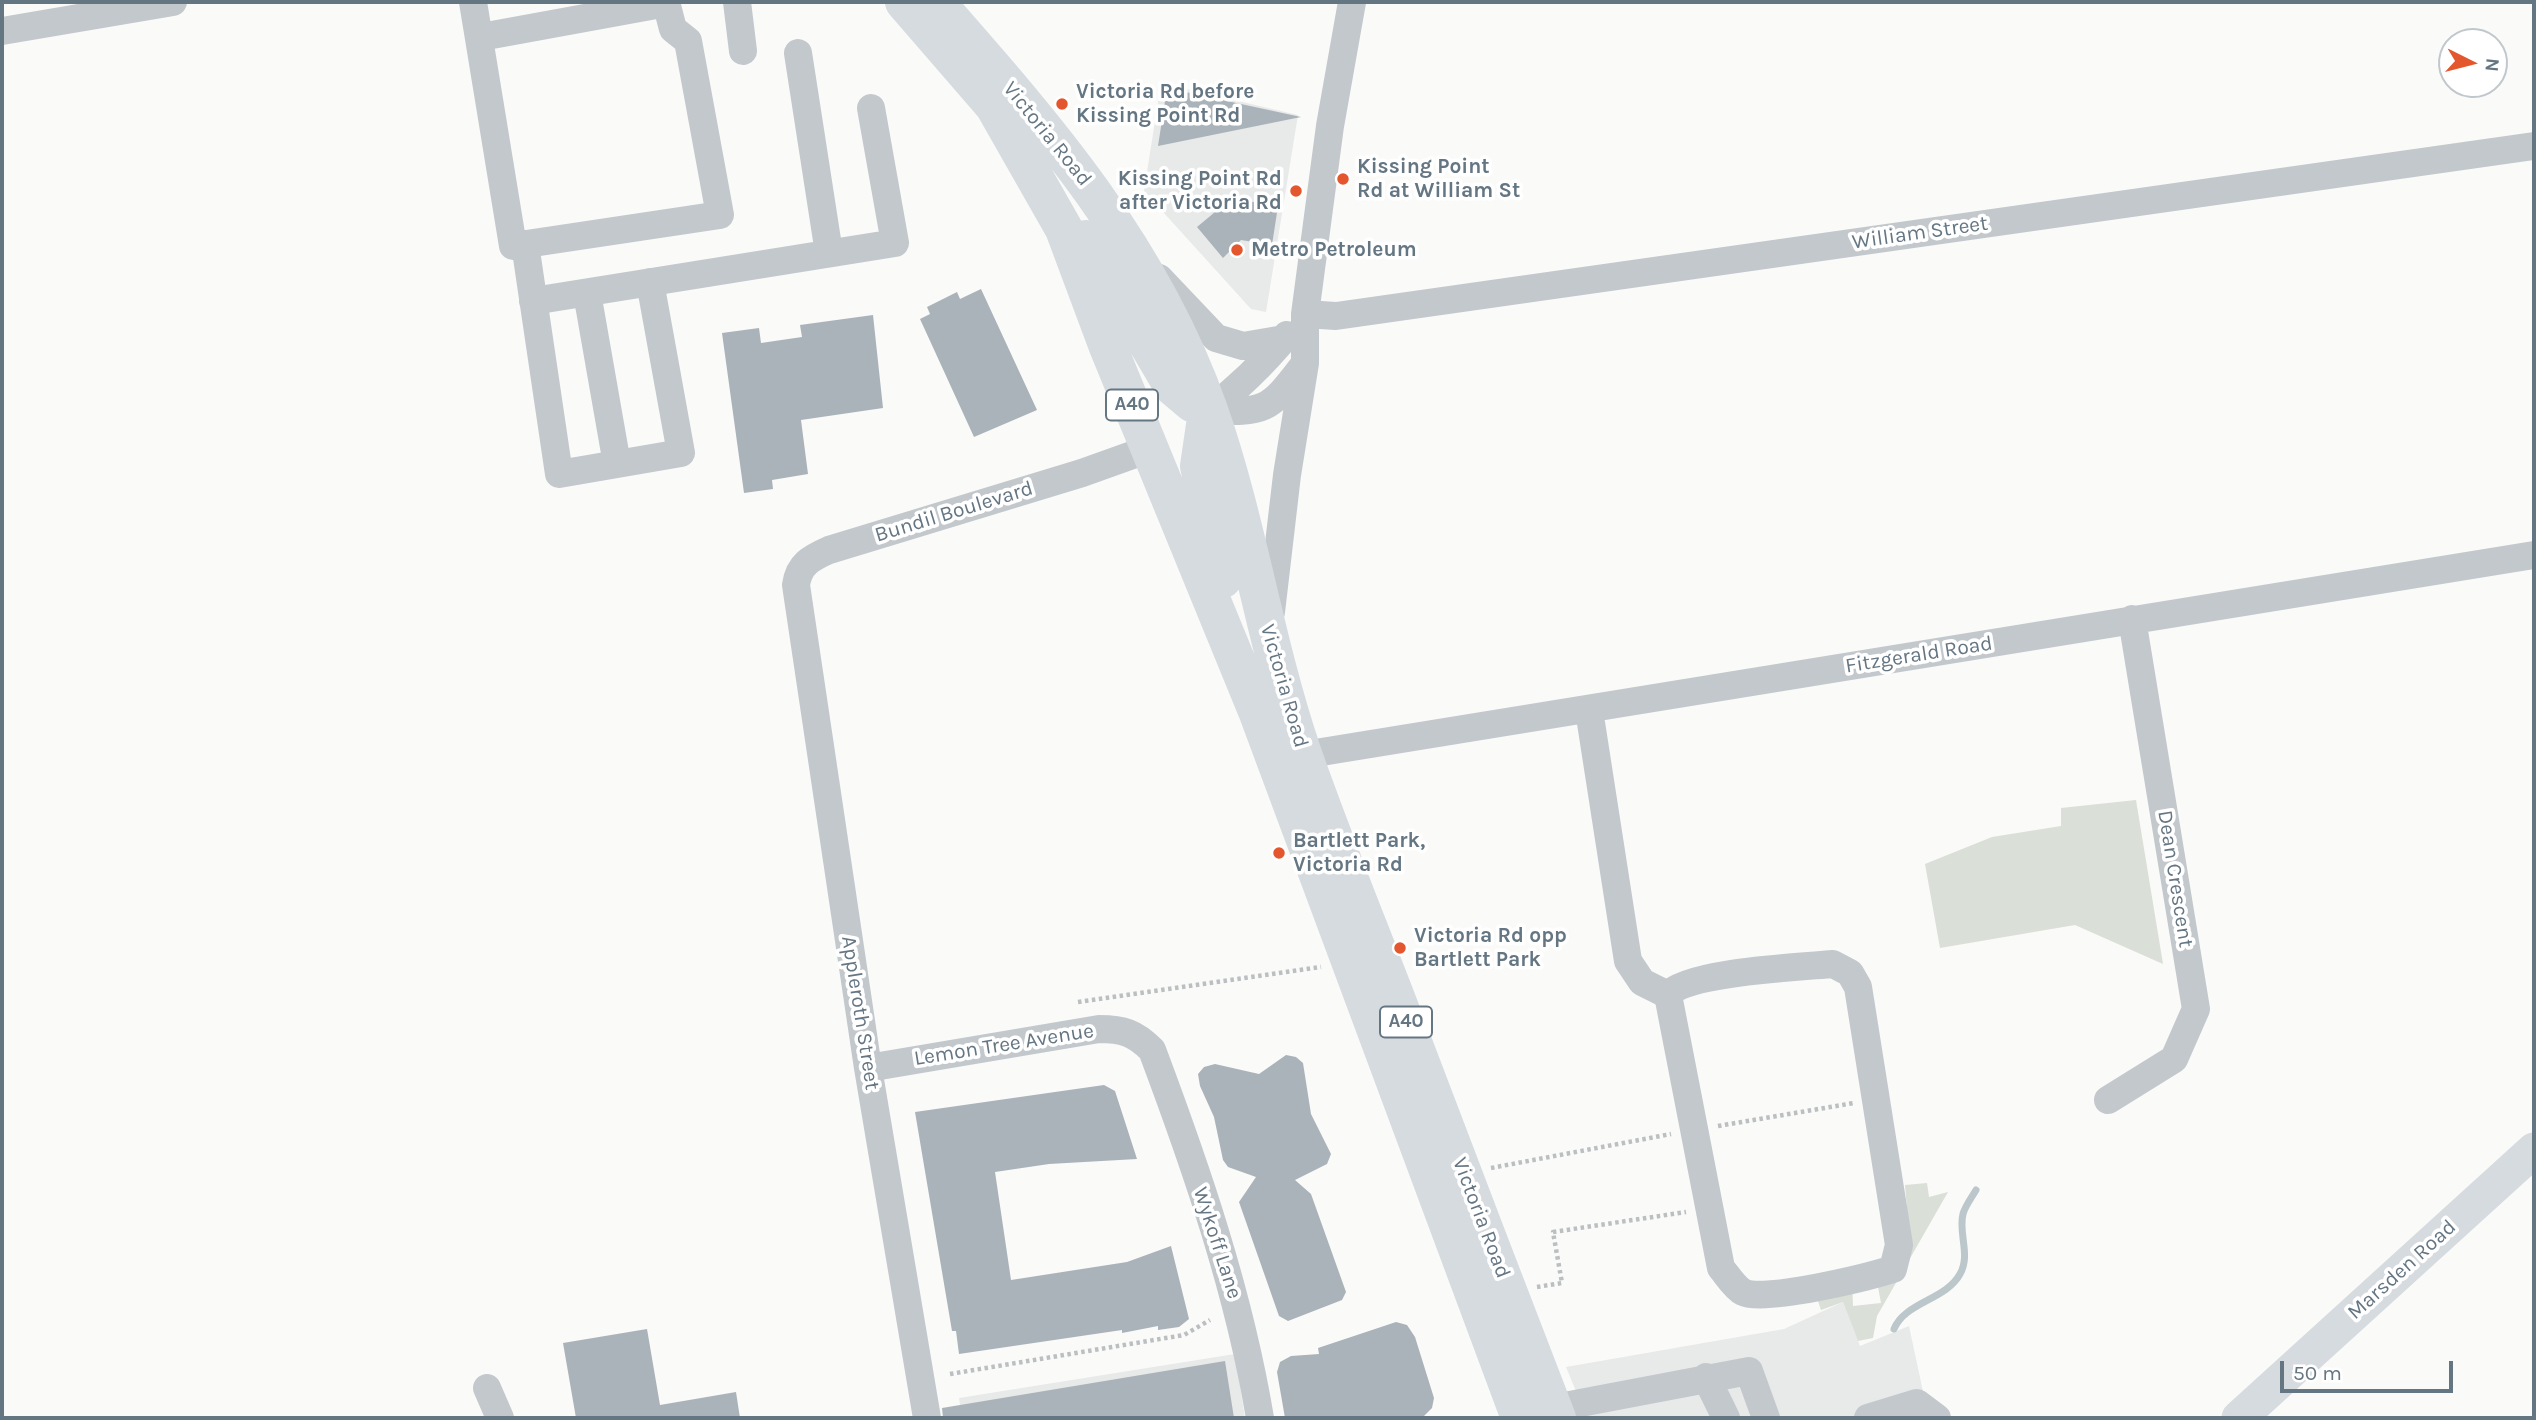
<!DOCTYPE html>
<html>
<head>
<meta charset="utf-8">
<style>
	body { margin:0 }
	#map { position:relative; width:2536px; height:1420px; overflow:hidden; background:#fafaf8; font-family:Karla,sans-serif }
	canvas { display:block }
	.frame { position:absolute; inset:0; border:4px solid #657683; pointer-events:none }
	.north { position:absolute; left:2438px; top:28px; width:70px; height:70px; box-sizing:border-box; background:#fff; border:2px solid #c1c8cd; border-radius:50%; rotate:96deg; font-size:19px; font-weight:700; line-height:28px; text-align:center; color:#657683 }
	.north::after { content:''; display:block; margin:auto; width:24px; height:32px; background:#e4572e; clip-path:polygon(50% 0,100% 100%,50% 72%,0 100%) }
	.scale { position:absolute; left:2280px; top:1361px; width:173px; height:32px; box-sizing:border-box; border:4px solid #657683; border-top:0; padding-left:9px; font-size:21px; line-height:24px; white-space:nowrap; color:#657683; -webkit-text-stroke:5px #fff; paint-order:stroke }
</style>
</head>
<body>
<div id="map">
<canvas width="2536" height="1420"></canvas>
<div class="frame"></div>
<div class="north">N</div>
<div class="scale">50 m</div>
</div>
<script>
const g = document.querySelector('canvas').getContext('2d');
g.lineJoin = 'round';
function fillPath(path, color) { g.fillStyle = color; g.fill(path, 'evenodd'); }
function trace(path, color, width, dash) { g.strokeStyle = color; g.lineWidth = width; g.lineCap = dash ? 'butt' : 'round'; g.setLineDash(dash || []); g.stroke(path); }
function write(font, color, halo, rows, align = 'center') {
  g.font = font + ' Karla,sans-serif'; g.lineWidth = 7; g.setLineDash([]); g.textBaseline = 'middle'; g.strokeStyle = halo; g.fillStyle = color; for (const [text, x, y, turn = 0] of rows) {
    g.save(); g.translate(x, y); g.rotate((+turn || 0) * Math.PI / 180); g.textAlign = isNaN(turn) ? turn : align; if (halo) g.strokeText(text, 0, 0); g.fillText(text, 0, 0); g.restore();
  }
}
const built = new Path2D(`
	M 1161,83 L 1298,115 L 1266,312 L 1251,309 L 1144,191 Z
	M 1843,1302 L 1860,1346 L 1909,1326 L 1927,1410 L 1900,1418 L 1587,1418 L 1566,1367 L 1784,1329 Z
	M 1235,1354 L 1245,1418 L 962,1418 L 959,1398 Z`);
const green = new Path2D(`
	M 2136,800 L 2163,964 L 2075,925 L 1940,948 L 1925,864 L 1992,837 L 2061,826 L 2061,808 Z
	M 1927,1183 L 1929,1197 L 1948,1192 L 1877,1316 L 1873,1338 L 1858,1341 L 1843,1302 L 1821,1310 L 1813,1287 L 1852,1280 L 1853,1306 L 1881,1303 L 1878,1287 L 1909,1234 L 1905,1185 Z`);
const stream = new Path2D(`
	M 1894,1329 C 1905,1302 1946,1300 1960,1274 C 1971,1255 1958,1233 1963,1214 C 1965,1206 1972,1197 1976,1190`);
const building = new Path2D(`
	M 1167,88 L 1301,117 L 1158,146 Z
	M 1241,200 L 1278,206 L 1272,245 L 1241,240 L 1223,258 L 1197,227 L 1227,202 Z
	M 981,289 L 1037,410 L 974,437 L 920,319 L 930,314 L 927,307 L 957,292 L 960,299 Z
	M 873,315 L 883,408 L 801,420 L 808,474 L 772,480 L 773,489 L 744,493 L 722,333 L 759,328 L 761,343 L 802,337 L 800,325 Z
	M 1286,1055 L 1296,1057 L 1303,1063 L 1311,1114 L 1331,1154 L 1327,1164 L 1295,1180 L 1311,1194 L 1346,1292 L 1342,1300 L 1288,1321 L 1279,1316 L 1239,1202 L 1256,1177 L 1228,1167 L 1223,1160 L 1214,1117 L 1200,1086 L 1198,1074 L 1204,1067 L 1215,1064 L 1259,1074 Z
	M 1104,1085 L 1115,1091 L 1137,1159 L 1049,1164 L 995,1172 L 1011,1280 L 1127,1262 L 1171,1246 L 1189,1319 L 1179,1327 L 1158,1330 L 1158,1326 L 1122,1333 L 1122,1330 L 959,1354 L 956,1331 L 952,1331 L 915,1112 Z
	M 1396,1322 L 1407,1325 L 1415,1337 L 1434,1398 L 1432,1408 L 1424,1416 L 1285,1418 L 1277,1372 L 1280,1362 L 1291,1356 L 1319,1354 L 1318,1348 Z
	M 647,1329 L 660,1405 L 736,1392 L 740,1418 L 576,1418 L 563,1343 Z
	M 1225,1361 L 1234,1418 L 943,1418 L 942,1408 Z`);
const path = new Path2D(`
	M 1078,1002 L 1321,967
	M 1718,1126 L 1854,1103
	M 1491,1168 L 1671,1134
	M 1537,1287 L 1562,1283 L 1553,1232 L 1686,1212
	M 950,1374 L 1184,1335 L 1210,1320`);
const minor = new Path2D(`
	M 473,2 L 513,246 L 720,215 L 688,41 L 673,29 L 666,2
	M 737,2 L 743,51
	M 2,31 L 173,2
	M 481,37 L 667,3
	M 798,53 L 829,253
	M 525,244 L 559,474 L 681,453 L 650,282
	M 1159,278 L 1216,338 L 1243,346 L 1284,339
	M 587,293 L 617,464
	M 533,301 L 895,243 L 871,108
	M 1305,314 L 1336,316 L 2534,146
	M 1209,410 C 1240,387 1263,364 1287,335
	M 1209,410 C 1264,413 1269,411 1303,366
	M 1271,612 L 1287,475 L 1305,363 L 1305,314 L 1330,126 L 1352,2
	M 1589,710 L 1628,961 L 1642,982 L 1668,995
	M 1303,755 L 2534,555
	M 1833,964 L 1850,973 L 1858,987 L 1899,1245 L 1893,1269 C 1868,1277 1763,1303 1743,1292 C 1735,1288 1727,1275 1721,1268 L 1668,995 C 1686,972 1800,967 1833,964 Z
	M 868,1068 L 1099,1029 C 1123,1029 1135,1033 1152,1050 C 1197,1170 1239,1292 1260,1418
	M 2108,1100 L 2174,1059 L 2196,1009 L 2132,619
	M 1706,1377 L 1726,1418
	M 487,1388 L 500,1418
	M 1554,1408 L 1749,1371 L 1766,1418
	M 927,1418 L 868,1068 L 796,585 C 799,564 811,558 829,550 L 1082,473 L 1149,449
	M 1868,1418 L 1917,1403 L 1937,1418`);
const major = new Path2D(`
	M 2239,1418 L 2534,1150`);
const highway = new Path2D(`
	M 904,2 L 994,106 L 1064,229 L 1108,347 L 1257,711 L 1520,1418
	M 936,2 C 1047,128 1152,248 1209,410 C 1248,521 1264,639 1302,751 C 1332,837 1367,922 1400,1008 C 1452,1144 1504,1282 1557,1418
	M 1086,239 L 1173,387 L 1192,403 L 1207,409
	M 1205,425 L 1199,466 L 1223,579`);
const markers = [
	[1062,104,7,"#e4572e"],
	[1343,179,7,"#e4572e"],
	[1296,191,7,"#e4572e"],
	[1237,250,7,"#e4572e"],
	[1279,853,7,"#e4572e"],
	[1400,948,7,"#e4572e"]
];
const shields = [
	[1132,405,52],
	[1406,1022,52]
];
const shieldNames = [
	["A40",1132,405],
	["A40",1406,1022]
];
const poiNames = [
	["Victoria Rd before",1076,92],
	["Kissing Point Rd",1076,116],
	["Kissing Point",1357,167],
	["Rd at William St",1357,191],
	["Kissing Point Rd",1282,179,"right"],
	["after Victoria Rd",1282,203,"right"],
	["Metro Petroleum",1251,250],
	["Bartlett Park,",1293,841],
	["Victoria Rd",1293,865],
	["Victoria Rd opp",1414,936],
	["Bartlett Park",1414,960]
];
const streetNames = [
	["Victoria Road",1047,134,51],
	["William Street",1920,233,-8],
	["Bundil Boulevard",954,512,-17],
	["Fitzgerald Road",1919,655,-9],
	["Victoria Road",1284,686,74],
	["Dean Crescent",2175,879,81],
	["Appleroth Street",860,1013,81],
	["Lemon Tree Avenue",1004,1045,-9],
	["Victoria Road",1481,1218,69],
	["Wykoff Lane",1217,1243,72],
	["Marsden Road",2402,1270,-42]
];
fillPath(built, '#e8e9e9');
fillPath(green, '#dadfd7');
trace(stream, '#bbc7cb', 7);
fillPath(building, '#aab3b9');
trace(path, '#bbbfc2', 4.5, [3.5, 3.5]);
trace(minor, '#c3c8cc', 28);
trace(major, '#d6dbdf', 35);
trace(highway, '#d6dbdf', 38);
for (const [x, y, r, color] of markers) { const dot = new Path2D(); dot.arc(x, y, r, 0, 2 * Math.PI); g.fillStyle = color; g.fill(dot); trace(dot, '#fff', 2.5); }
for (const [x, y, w] of shields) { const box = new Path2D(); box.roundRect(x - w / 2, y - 15.5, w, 31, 5); g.fillStyle = '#fff'; g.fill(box); trace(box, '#657683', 2); }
write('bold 19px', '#657683', null, shieldNames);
write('bold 21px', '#657683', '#fff', poiNames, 'left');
write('21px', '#657683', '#fff', streetNames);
</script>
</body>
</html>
